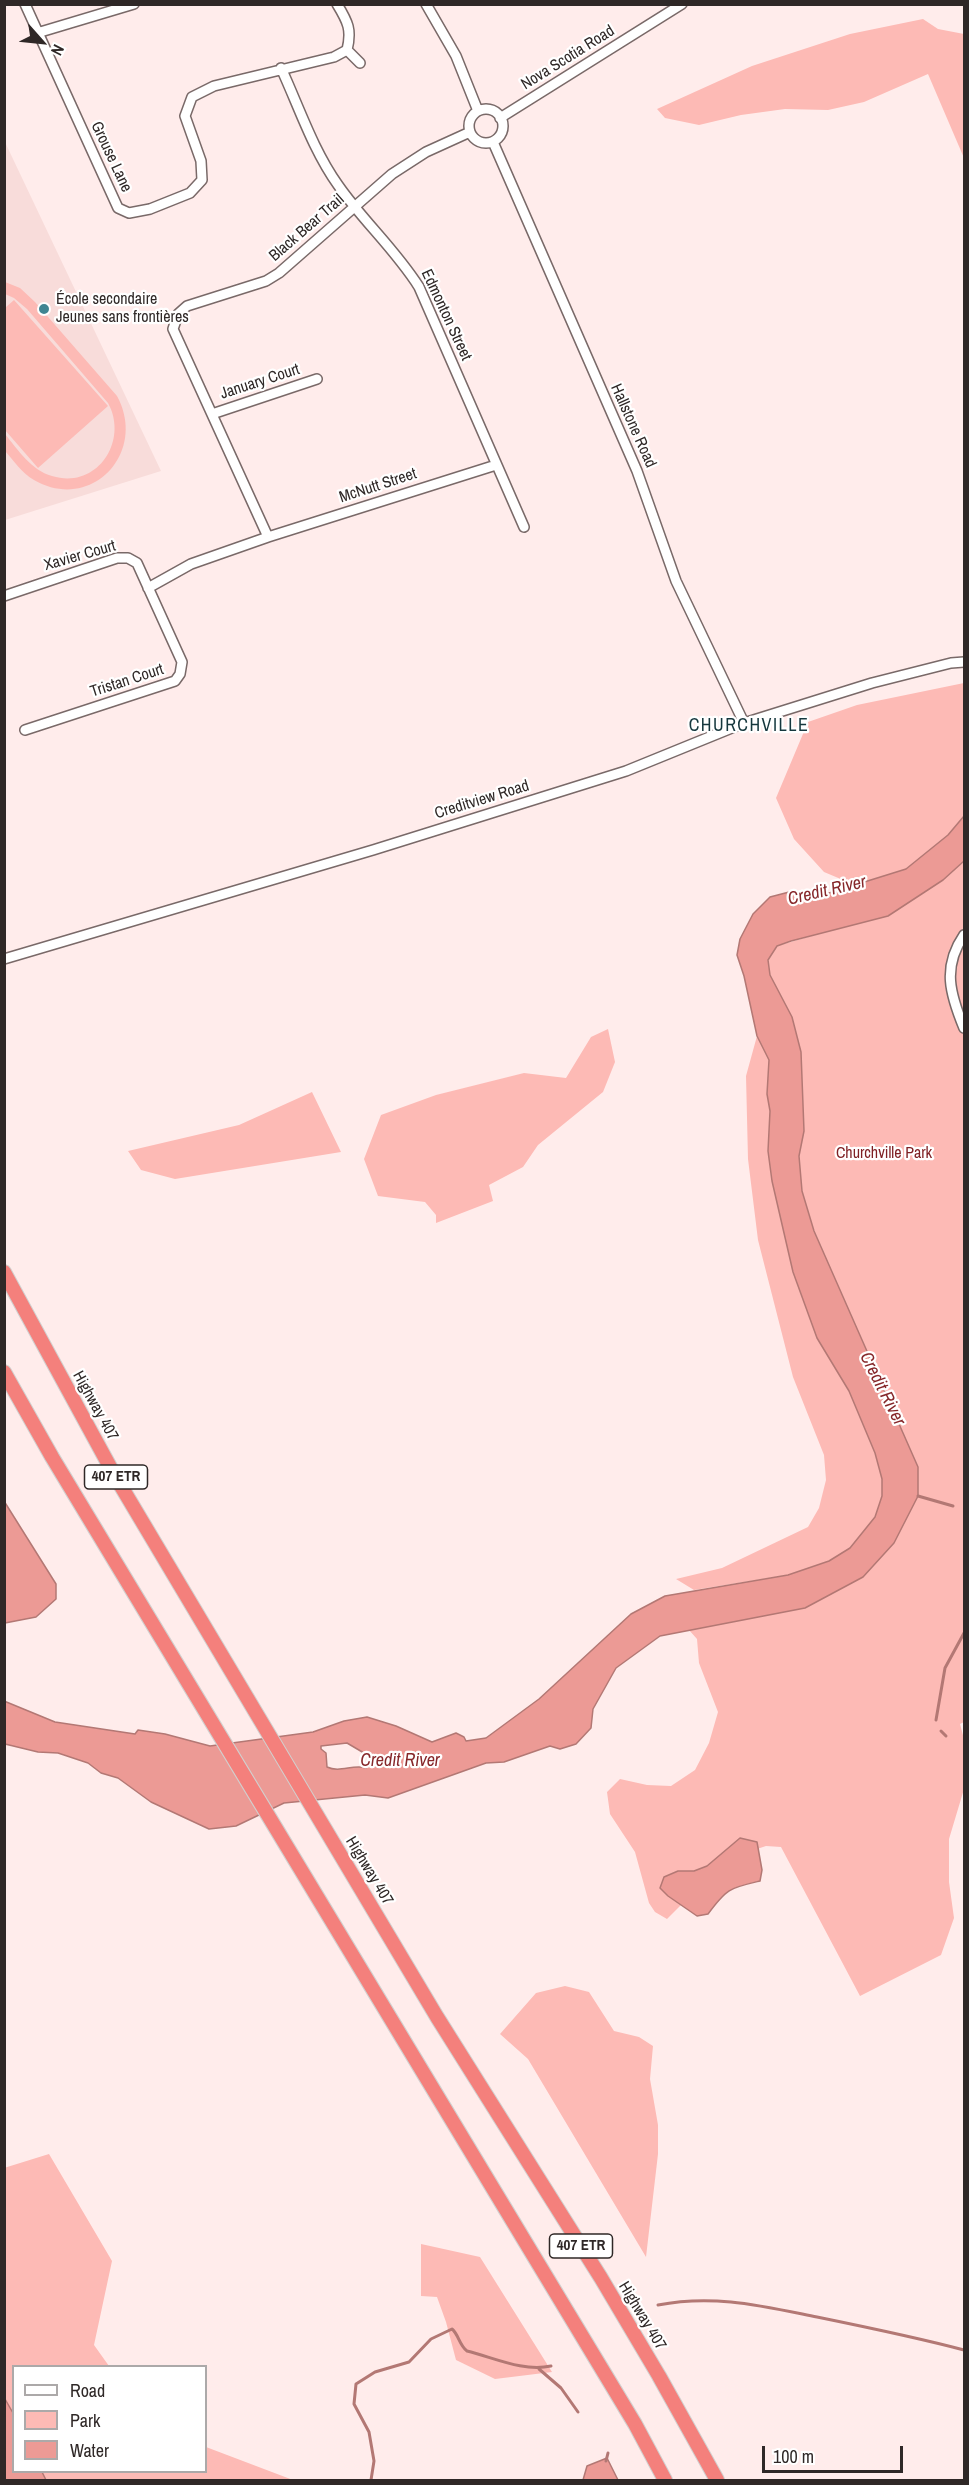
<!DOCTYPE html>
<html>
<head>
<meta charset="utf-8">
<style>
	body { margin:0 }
	#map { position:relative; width:969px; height:2485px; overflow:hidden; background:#ffeceb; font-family:"Archivo Narrow",sans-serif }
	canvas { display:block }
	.frame { position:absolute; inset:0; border:6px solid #2f2827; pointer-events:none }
	.legend { position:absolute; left:12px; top:2365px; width:195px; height:108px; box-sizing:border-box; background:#fff; border:2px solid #aca9a9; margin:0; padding:8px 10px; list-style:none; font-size:18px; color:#2f2827 }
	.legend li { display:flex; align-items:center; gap:12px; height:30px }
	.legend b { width:30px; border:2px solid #aca9a9 }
	.north { position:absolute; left:12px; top:12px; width:60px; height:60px; -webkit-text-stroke:4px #fff; paint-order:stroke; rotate:117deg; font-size:16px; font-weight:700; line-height:24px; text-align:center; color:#2f2827 }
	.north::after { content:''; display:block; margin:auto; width:21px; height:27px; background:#2f2827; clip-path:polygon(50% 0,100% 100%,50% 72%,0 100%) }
	.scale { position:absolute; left:762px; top:2446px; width:141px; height:27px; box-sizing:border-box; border:3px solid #2f2827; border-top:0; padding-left:8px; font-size:18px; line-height:21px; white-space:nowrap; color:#2f2827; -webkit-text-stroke:4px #fff; paint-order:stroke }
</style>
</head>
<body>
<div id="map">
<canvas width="969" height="2485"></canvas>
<div class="frame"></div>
<ul class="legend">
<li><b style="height:8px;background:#fff"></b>Road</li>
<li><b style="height:16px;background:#fdbab5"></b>Park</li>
<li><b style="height:16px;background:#ec9a95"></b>Water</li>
</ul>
<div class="north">N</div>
<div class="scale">100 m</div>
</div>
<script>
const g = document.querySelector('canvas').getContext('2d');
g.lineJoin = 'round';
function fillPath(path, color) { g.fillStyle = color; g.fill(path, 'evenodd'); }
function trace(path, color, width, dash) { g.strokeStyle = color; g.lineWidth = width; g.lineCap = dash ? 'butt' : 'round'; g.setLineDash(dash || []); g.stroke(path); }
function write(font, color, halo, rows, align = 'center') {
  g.font = font + ' "Archivo Narrow",sans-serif'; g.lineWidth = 4.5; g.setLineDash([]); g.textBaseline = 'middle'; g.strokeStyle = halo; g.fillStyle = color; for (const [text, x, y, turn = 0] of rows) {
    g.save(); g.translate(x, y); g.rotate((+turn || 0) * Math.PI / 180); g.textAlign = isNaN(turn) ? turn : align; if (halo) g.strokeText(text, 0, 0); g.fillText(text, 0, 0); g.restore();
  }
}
const built = new Path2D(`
	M 4,140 L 161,471 L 5,520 L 4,520 Z`);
const green = new Path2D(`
	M 923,19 L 938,29 L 964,34 L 964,158 L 928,74 L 864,102 L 828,110 L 785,109 L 741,115 L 699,125 L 665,118 L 657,109 L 752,66 L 850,34 Z
	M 5,282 L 20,288 L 35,302 L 117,396 C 148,453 91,513 34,480 C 22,473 14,461 5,451 L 5,434 C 18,450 31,470 52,476 C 97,490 129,441 108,403 L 27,309 L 14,298 L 5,294 Z
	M 14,300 L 108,406 L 38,468 L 5,430 L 5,308 Z
	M 964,683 L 964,816 L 948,835 L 906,869 L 855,885 L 824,872 L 794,839 L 776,798 L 808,722 L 857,705 Z
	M 964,861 L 964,1722 L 960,1724 L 964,1739 L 964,1789 L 949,1839 L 949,1882 L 954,1918 L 941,1955 L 860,1996 L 781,1847 L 766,1846 L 748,1852 L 687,1899 L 667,1919 L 655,1912 L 649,1903 L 635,1852 L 610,1814 L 607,1792 L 620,1779 L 647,1785 L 671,1786 L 695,1770 L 709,1743 L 718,1712 L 699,1663 L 697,1639 L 689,1630 L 805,1608 L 823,1598 L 918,1496 L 814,1231 L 802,1191 L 799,1156 L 804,1131 L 801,1052 L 770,975 L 768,960 L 777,946 L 832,930 L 943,880 Z
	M 608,1029 L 615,1062 L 603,1092 L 538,1145 L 523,1167 L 489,1185 L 493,1201 L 436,1223 L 436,1215 L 425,1202 L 378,1196 L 364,1159 L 381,1115 L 436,1095 L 524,1073 L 566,1078 L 591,1037 Z
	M 757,1036 L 769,1060 L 767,1094 L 770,1111 L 768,1151 L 772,1181 L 793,1272 L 817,1338 L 849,1391 L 875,1453 L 882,1479 L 882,1496 L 875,1517 L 850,1548 L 829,1561 L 788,1575 L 694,1590 L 676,1579 L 722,1568 L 808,1527 L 819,1508 L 826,1480 L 824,1455 L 793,1377 L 758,1240 L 748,1159 L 746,1076 Z
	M 312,1092 L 341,1152 L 175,1179 L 141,1170 L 128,1151 L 239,1125 Z
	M 565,1986 L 589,1992 L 614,2031 L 639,2037 L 653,2046 L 650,2079 L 658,2125 L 658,2154 L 646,2257 L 528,2059 L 500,2034 L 536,1993 Z
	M 49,2154 L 112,2261 L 94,2345 L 109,2366 L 14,2366 L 14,2472 L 206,2472 L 206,2447 L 293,2480 L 5,2480 L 4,2168 Z
	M 421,2244 L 480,2257 L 552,2372 L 495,2379 L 456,2360 L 446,2322 L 437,2297 L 421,2296 Z`);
const water = new Path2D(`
	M 964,816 L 964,861 L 943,880 L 888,916 L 791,941 L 777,946 L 768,960 L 770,975 L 792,1017 L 801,1052 L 804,1131 L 799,1156 L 802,1191 L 814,1231 L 918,1467 L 918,1496 L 894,1543 L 863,1577 L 805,1608 L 660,1636 L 616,1668 L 593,1709 L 591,1728 L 576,1744 L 560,1749 L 550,1746 L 504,1762 L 486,1763 L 388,1798 L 365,1795 L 284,1803 L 236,1826 L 209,1829 L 151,1802 L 118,1778 L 101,1773 L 88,1763 L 58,1753 L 38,1752 L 5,1744 L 4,1701 L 55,1722 L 135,1734 L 138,1730 L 165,1734 L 210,1746 L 313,1732 L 344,1721 L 367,1717 L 396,1726 L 432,1742 L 456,1733 L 464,1737 L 466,1741 L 486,1738 L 539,1699 L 631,1614 L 665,1596 L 788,1575 L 829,1561 L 850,1548 L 875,1517 L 882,1496 L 882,1479 L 875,1453 L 849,1391 L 817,1338 L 793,1272 L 772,1181 L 768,1151 L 770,1111 L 767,1094 L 769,1060 L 757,1036 L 744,976 L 737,955 L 740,939 L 753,914 L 770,897 L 793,891 L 804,895 L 829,893 L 906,869 L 948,835 ZM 347,1743 L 369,1756 L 370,1763 L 366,1768 C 353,1764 340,1773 327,1767 L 326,1753 L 321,1749 L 321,1746 Z
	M 4,1501 L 56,1584 L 56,1599 L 36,1617 L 5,1623 Z
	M 740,1838 L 757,1842 L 762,1870 L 760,1881 C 730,1888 727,1888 708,1914 L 697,1916 L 668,1896 L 660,1888 L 664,1877 L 678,1871 L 694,1871 L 707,1866 Z
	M 5,2399 L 13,2413 L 14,2472 L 42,2472 L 46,2480 L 5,2480 Z
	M 607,2458 L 618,2480 L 583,2480 L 587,2466 Z`);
const stream = new Path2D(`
	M 918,1496 L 953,1506
	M 936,1720 L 945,1668 L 964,1633
	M 941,1731 L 946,1736
	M 658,2305 C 714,2294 762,2306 817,2317 C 866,2327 915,2337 964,2350
	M 539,2369 L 561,2388 L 578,2412
	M 606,2461 L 608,2453
	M 371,2480 L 374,2461 L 369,2432 L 354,2404 L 356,2384 L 375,2372 L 409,2362 L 431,2339 L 452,2329 C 459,2335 459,2345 467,2351 C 495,2358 523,2372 551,2366`);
const minor = new Path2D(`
	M 25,4 L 118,208 L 129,213 L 150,209 L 190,193 L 202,180 L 201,161 L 185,116 L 192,97 L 214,86 L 334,57 L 347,50 C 352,30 348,22 337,4
	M 426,4 L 456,56 L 478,111
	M 37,33 L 134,4
	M 347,50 L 360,63
	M 281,68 C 299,107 313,150 338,185 C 363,221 395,249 419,287 L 524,527
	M469 126a17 17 0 1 1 34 0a17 17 0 1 1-34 0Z
	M 500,118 L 682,4
	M 493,142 L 637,471 L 676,581 L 744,723
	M 212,414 L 317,379
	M 268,537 L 173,329 L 178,314 L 187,306 L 266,281 L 279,273 L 392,174 L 426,152 L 470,132
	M 148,588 L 191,564 L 268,537 L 496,465
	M 4,596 L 117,558 L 128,558 L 137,563 L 182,662 L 180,674 L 175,681 L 25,730
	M 964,935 C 942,967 950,994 964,1028
	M 4,959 L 373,850 L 626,771 L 744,723 L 872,683 L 951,663 L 964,662`);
const highway = new Path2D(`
	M 4,1272 L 115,1476 L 437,2017 L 601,2278 L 659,2376 L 717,2480
	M 4,1372 L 52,1457 L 635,2424 L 665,2480`);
const markers = [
	[44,309,6,"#408592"]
];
const shields = [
	[116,1477,63],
	[581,2246,63]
];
const shieldNames = [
	["407 ETR",116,1477],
	["407 ETR",581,2246]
];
const streetNames = [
	["Nova Scotia Road",568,58,-32],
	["Grouse Lane",111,157,65],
	["Black Bear Trail",307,228,-41],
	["Edmonton Street",446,315,65],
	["January Court",260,382,-18],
	["Hallstone Road",633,426,66],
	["McNutt Street",378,486,-18],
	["Xavier Court",80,556,-16],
	["Tristan Court",127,681,-18],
	["Creditview Road",482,800,-17],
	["Highway 407",95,1406,61],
	["Highway 407",369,1871,59],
	["Highway 407",642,2316,59]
];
const poiNames = [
	["École secondaire",56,300],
	["Jeunes sans frontières",56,318]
];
const parkNames = [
	["Churchville Park",884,1154]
];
const neighbourhoodNames = [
	["CHURCHVILLE",749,726]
];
const waterNames = [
	["Credit River",827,891,-13],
	["Credit River",882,1389,63],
	["Credit River",400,1761]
];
fillPath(built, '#f8dcda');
fillPath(green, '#fdbab5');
fillPath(water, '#ec9a95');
trace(water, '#b37874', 1.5);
trace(stream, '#b37874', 3);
trace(minor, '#796968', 12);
trace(highway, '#d1d0cf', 16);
trace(minor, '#fff', 9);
trace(highway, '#f4807c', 14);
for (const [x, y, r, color] of markers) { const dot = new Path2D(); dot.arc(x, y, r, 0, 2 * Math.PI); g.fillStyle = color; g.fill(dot); trace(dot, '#fff', 2); }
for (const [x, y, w] of shields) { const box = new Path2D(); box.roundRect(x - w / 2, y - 12, w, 24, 4.5); g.fillStyle = '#fff'; g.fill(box); trace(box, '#2f2827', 1.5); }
write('bold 15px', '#2f2827', null, shieldNames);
write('16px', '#2f2827', '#fff', streetNames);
write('16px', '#2f2827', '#fff', poiNames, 'left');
write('16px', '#7f2024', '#fff', parkNames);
g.letterSpacing = '1.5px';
write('18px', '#16373d', '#fff', neighbourhoodNames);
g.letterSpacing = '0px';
write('italic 18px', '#86272a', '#fff', waterNames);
</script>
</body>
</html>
